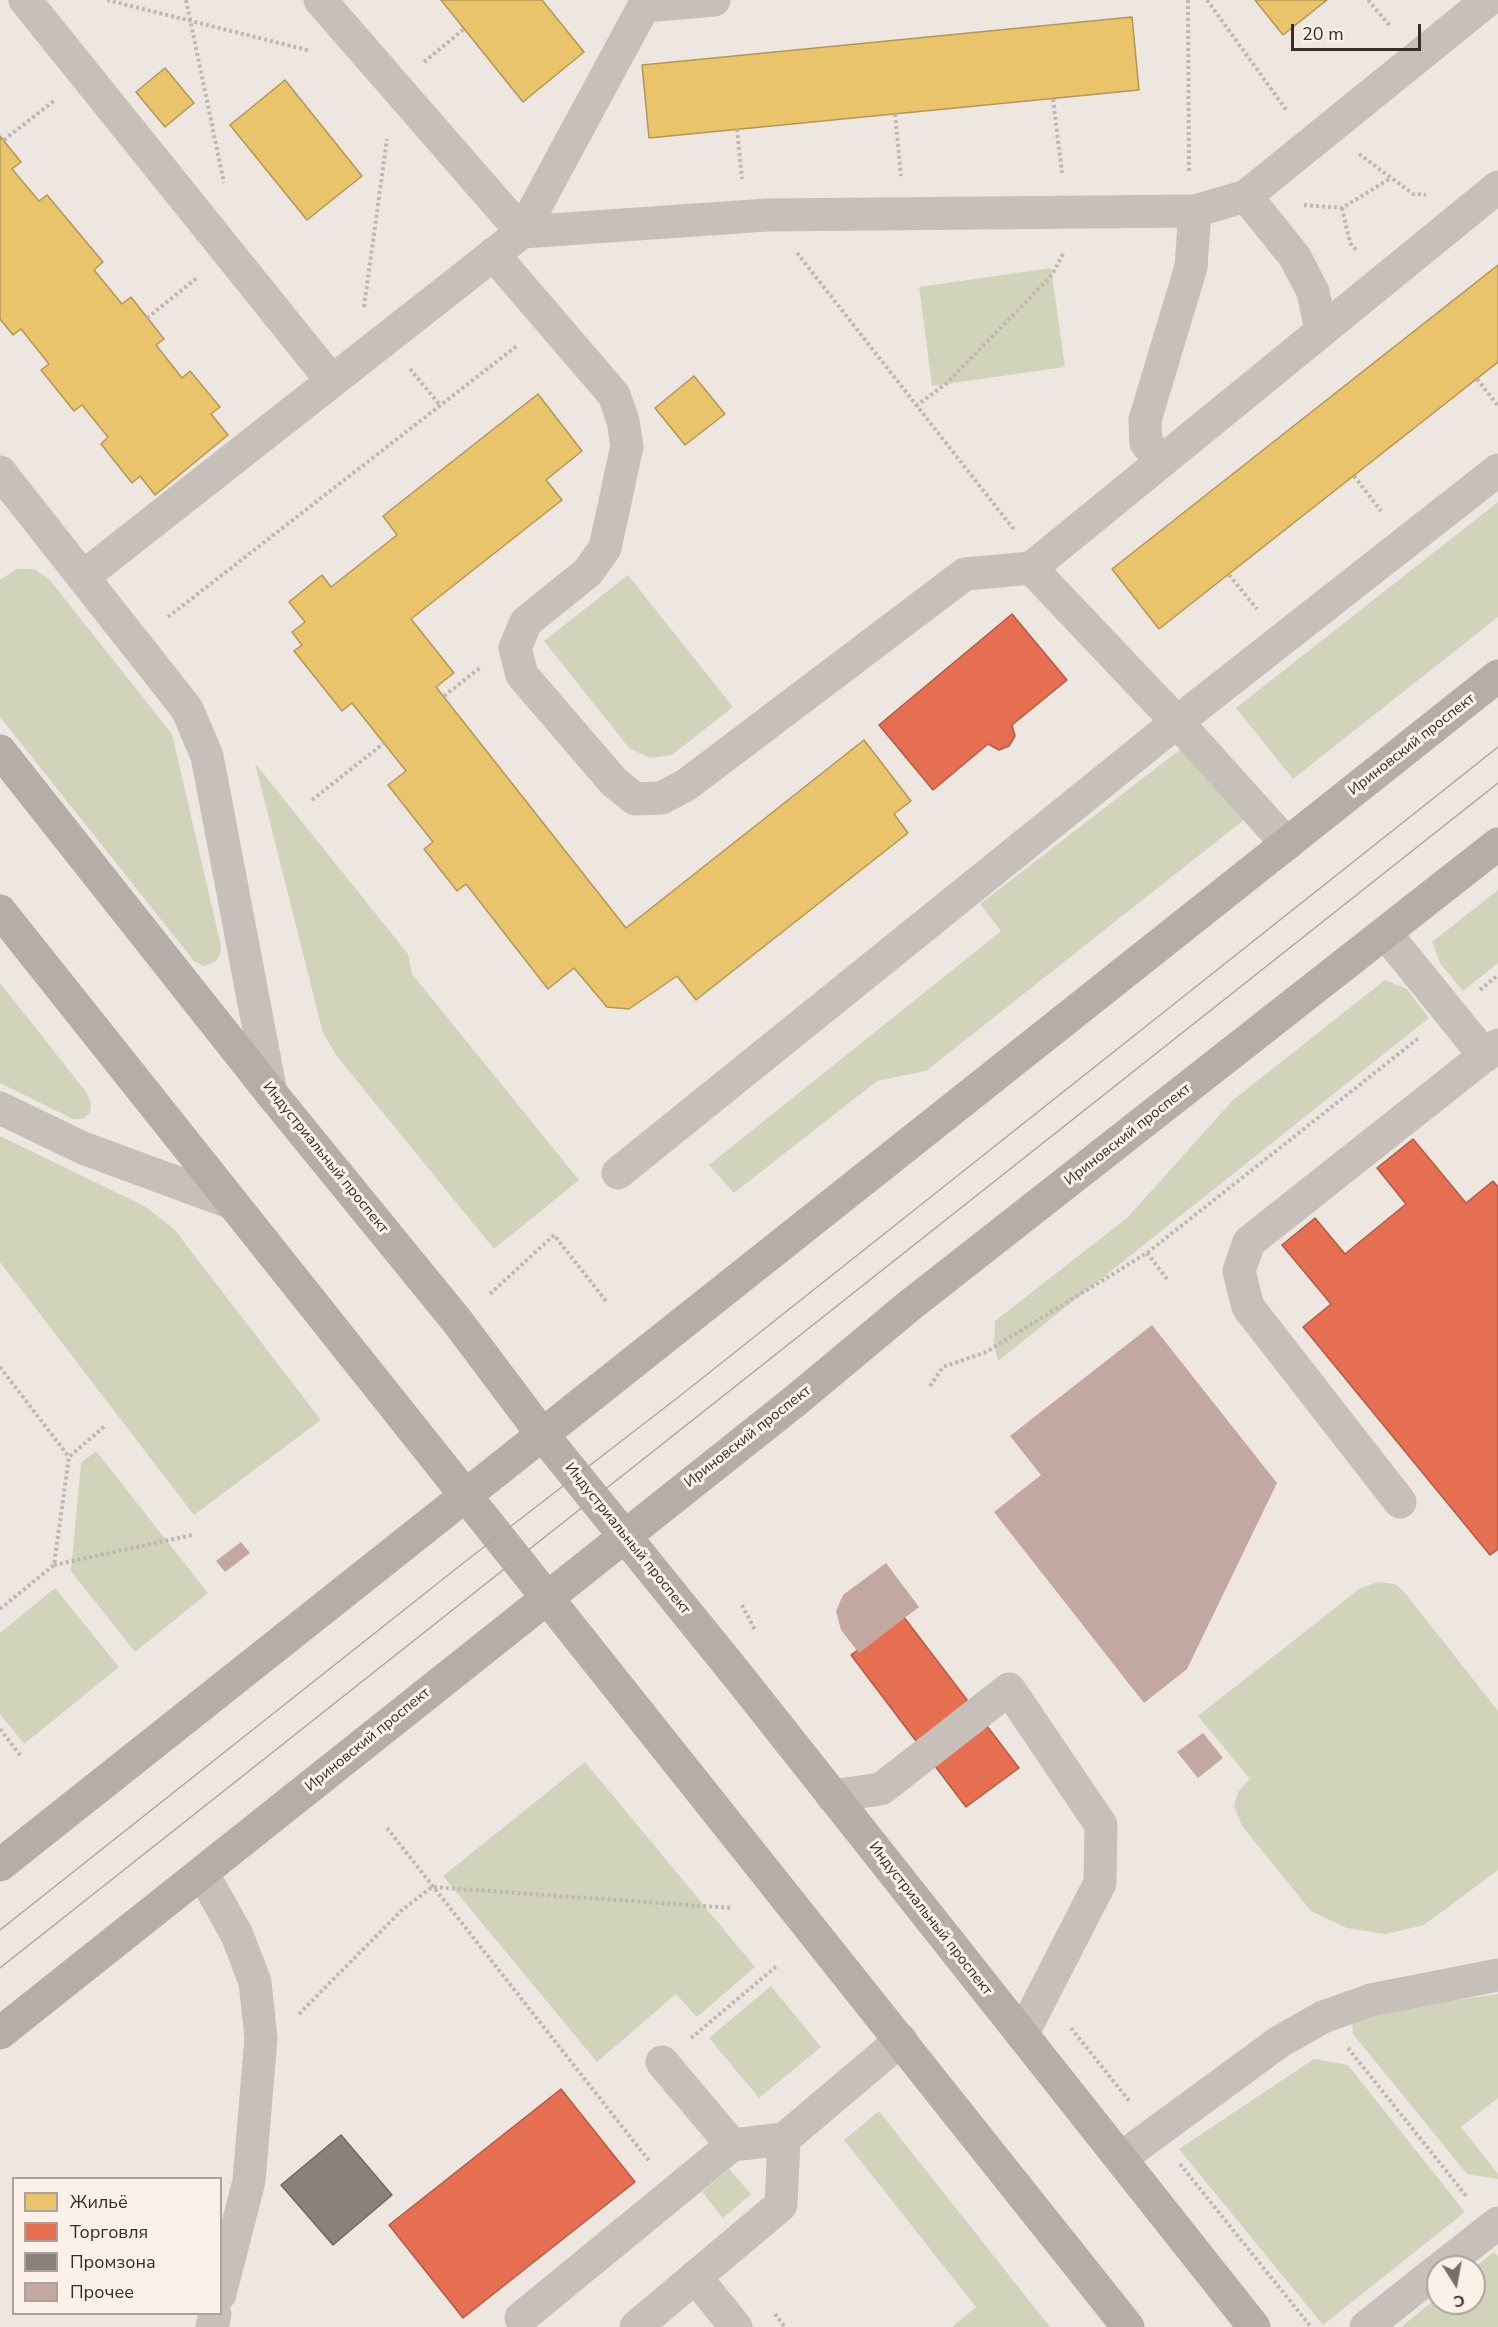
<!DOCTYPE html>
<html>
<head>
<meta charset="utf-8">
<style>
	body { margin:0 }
	#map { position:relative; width:1498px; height:2327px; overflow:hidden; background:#eee7e1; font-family:"Nunito Sans",sans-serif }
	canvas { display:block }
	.legend { position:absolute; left:12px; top:2177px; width:210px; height:138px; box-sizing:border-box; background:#fbf1e8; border:2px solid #ada29b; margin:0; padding:8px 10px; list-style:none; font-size:18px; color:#392b28 }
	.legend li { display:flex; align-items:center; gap:12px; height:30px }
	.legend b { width:30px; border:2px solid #ada29b }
	.north { position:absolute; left:1426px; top:2255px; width:60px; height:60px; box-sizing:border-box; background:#fbf1e8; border:2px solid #ada29b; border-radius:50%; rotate:169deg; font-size:16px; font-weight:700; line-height:24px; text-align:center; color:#392b28 }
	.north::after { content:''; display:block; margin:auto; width:21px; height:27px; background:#786d69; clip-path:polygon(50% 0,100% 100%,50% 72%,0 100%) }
	.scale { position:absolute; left:1291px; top:24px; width:130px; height:27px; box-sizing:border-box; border:3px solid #392b28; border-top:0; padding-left:8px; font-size:18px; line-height:21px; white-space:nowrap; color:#392b28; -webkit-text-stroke:4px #fbf1e8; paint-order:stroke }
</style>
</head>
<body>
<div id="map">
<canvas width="1498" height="2327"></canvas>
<ul class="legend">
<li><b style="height:16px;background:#e9c46a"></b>Жильё</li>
<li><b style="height:16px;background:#e76f51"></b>Торговля</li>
<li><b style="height:16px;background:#8a817c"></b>Промзона</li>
<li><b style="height:16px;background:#c3a8a1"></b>Прочее</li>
</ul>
<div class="north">С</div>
<div class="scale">20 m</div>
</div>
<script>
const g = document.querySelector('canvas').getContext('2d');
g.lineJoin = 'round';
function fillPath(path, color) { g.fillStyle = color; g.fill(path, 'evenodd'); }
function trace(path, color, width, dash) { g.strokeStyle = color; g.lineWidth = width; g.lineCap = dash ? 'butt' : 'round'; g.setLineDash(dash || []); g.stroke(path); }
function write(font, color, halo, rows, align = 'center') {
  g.font = font + ' "Nunito Sans",sans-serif'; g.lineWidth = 6; g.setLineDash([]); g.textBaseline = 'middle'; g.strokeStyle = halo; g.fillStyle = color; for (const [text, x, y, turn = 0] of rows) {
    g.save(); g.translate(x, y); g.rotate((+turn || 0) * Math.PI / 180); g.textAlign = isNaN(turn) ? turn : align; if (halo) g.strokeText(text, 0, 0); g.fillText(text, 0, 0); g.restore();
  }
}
const green = new Path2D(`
	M 1051,268 L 1065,367 L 932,386 L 919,287 Z
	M 1498,502 L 1498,617 L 1293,779 L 1236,708 Z
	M 17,569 L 34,569 L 49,579 L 172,734 L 221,946 C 220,959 216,964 203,966 L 194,961 L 0,717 L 0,580 Z
	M 628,575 L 733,707 L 672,755 L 650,758 L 629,748 L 544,641 Z
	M 1182,748 L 1245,819 L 926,1071 L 877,1081 L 734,1193 L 709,1165 L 1001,931 L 980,904 Z
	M 255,763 L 408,954 L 412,974 L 579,1180 L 494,1249 L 336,1055 L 323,1033 Z
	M 1498,890 L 1498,963 L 1463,991 L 1440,963 L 1432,942 Z
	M 1385,980 L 1407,989 L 1429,1018 L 998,1361 L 994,1344 L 995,1321 L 1127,1218 L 1233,1100 Z
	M 0,983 L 87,1093 L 91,1104 L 90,1113 L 83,1119 L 73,1119 L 0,1083 Z
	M 0,1136 L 146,1207 L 174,1229 L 321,1420 L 194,1515 L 0,1262 Z
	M 96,1451 L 208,1593 L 135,1652 L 71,1571 L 81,1463 Z
	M 1378,1582 L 1395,1584 L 1405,1593 L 1498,1711 L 1498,1870 L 1424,1925 L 1386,1934 L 1347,1928 L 1311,1911 L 1242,1826 L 1234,1806 L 1238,1792 L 1250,1779 L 1198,1716 L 1359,1589 Z
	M 55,1588 L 119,1667 L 24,1744 L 0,1714 L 0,1633 Z
	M 585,1762 L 755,1967 L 697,2017 L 676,1994 L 597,2062 L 443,1876 Z
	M 771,1986 L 821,2047 L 759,2098 L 709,2038 Z
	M 1498,1994 L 1498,2098 L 1461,2127 L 1498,2174 L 1498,2179 L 1467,2174 L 1353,2034 L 1352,2022 L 1358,2014 Z
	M 1314,2059 L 1348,2065 L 1465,2212 L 1323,2325 L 1179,2149 Z
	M 879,2111 L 1050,2327 L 952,2327 L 976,2307 L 844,2140 Z
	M 729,2169 L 751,2194 L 723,2218 L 702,2192 Z
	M 1494,2252 L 1498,2256 L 1498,2327 L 1401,2327 L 1438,2297 L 1438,2303 L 1474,2303 L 1474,2268 Z`);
const homes = new Path2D(`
	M 441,0 L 542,0 L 584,52 L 523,102 Z
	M 1255,0 L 1327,0 L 1283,35 Z
	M 1132,17 L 1139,90 L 649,138 L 642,65 Z
	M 165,68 L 194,103 L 165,127 L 136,92 Z
	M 285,80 L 362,176 L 307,220 L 230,125 Z
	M 0,136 L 21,162 L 12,169 L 39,201 L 47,195 L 103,262 L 94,270 L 122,304 L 131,297 L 164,339 L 156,345 L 182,378 L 190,371 L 220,407 L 211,414 L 228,435 L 155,495 L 140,476 L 132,483 L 101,444 L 108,437 L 82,405 L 74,411 L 41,370 L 49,364 L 21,329 L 13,335 L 0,319 Z
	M 1498,265 L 1498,362 L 1159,629 L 1112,569 Z
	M 694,376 L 725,414 L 685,445 L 655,408 Z
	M 538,394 L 582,451 L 546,480 L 562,500 L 411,619 L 454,673 L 436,687 L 626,928 L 864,740 L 911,801 L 894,814 L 908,833 L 696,1000 L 677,976 L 629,1009 L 607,1007 L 574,968 L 548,989 L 466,884 L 457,891 L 424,849 L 433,842 L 388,785 L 406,771 L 352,703 L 342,711 L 294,651 L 302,645 L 292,632 L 305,622 L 289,602 L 322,575 L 331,587 L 397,535 L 383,516 Z`);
const shops = new Path2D(`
	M 1012,614 L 1067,680 L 1012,725 L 1015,736 L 1009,746 L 999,750 L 988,744 L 933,790 L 879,725 Z
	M 1413,1139 L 1466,1203 L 1493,1181 L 1498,1187 L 1498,1549 L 1490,1555 L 1303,1327 L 1331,1304 L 1282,1245 L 1315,1218 L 1345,1254 L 1406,1204 L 1377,1168 Z
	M 903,1616 L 1019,1768 L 966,1807 L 851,1655 Z
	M 561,2089 L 635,2182 L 463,2318 L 389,2225 Z`);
const industry = new Path2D(`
	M 341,2135 L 392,2195 L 333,2245 L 281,2185 Z`);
const building = new Path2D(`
	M 1152,1325 L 1277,1483 L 1187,1669 L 1144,1703 L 994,1512 L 1041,1475 L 1010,1436 Z
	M 241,1542 L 250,1553 L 225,1572 L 216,1561 Z
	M 886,1563 L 919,1607 L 859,1653 L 841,1630 L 836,1611 L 843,1595 Z
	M 1203,1733 L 1223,1758 L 1198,1778 L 1177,1752 Z`);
const path = new Path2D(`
	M 107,0 L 311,51
	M 186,0 L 224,183
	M 1188,0 L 1189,173
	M 1207,0 L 1287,111
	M 1368,0 L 1391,27
	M 424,62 L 464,29
	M 1053,99 L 1062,173
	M 895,114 L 901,176
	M 737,129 L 742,179
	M 4,140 L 55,100
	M 1359,154 L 1413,194 L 1426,195
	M 1304,205 L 1342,208 L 1391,178
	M 1342,208 L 1350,243 L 1358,252
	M 797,253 L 1015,531
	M 364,307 L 387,139
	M 147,318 L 198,277
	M 410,369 L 440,405
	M 1477,379 L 1498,406
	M 916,406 L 947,383 L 1052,275 L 1064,252
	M 1354,476 L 1381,511
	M 1229,575 L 1257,609
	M 168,617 L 518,345
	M 444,696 L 481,667
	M 312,800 L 384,743
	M 1480,990 L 1498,975
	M 1147,1253 L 1167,1279
	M 490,1294 L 554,1235 L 606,1301
	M 0,1367 L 69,1457
	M 930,1386 L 943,1367 L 986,1352 L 1147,1253 L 1420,1037
	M 54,1565 L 192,1535
	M 742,1605 L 755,1630
	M 0,1609 L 54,1565 L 69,1457 L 105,1426
	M 0,1729 L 21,1756
	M 387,1828 L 650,2162
	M 299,2014 L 402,1910 L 432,1887 L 732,1908
	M 1071,2028 L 1130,2102
	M 691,2038 L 778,1965
	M 1348,2048 L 1467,2197
	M 1180,2164 L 1311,2327
	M 775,2314 L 785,2327`);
const minor = new Path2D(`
	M 25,0 L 331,380
	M 320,0 L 522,232 L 644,6
	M 644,6 L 714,0
	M 1246,196 L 1295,257 L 1313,292 L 1321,330
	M 493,254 L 614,395 L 623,421 L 627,446 L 605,548 L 588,572 L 526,622 L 515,648 L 522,675 L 614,782 L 635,799 L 661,798 L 686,785 L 965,574 L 1031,568 L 1177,722 L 1287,844
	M 1160,460 L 1146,443 L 1145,420 L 1191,267 L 1195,211
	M 0,472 L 187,709 L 207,756 L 271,1093
	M 1031,568 L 1498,187
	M 84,576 L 522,232 L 767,215 L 1195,211 L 1246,196 L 1488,0
	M 1386,934 L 1485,1056
	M 0,1108 L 83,1148 L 232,1203
	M 618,1173 L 1177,722 L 1498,470
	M 1400,1502 L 1248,1307 L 1239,1271 L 1249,1242 L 1498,1045
	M 832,1796 L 881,1789 L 1009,1689 L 1101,1825 L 1100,1883 L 1022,2035
	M 203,1874 L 237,1935 L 255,1982 L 261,2038 L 249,2181 L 220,2294
	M 662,2062 L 732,2145
	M 1121,2158 L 1279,2042 L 1323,2017 L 1371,2000 L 1498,1975
	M 1442,2267 L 1498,2223
	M 695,2277 L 736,2327
	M 521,2318 L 732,2145 L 784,2139 L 901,2040
	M 212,2327 L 215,2314
	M 636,2327 L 781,2205 L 784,2139
	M 1366,2327 L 1438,2270`);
const major = new Path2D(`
	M 0,751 L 271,1093 L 457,1321 L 542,1434 L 738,1676 L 1254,2327
	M 0,911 L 1128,2327
	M 0,1865 L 1498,676
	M 0,2033 L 795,1401 L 909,1306 L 1498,844`);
const tram = new Path2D(`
	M 0,1930 L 462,1564 L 681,1395 L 1498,747
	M 0,1968 L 1498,783`);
const streetNames = [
	["Ириновский проспект",1412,745,-38],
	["Ириновский проспект",1128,1135,-38],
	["Индустриальный проспект",325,1158,51],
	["Ириновский проспект",748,1437,-38],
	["Индустриальный проспект",627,1539,51],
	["Ириновский проспект",368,1740,-39],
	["Индустриальный проспект",930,1919,52]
];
fillPath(green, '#d1d4ba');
fillPath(homes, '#e9c46a');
trace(homes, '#b49656', 1.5);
fillPath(shops, '#e76f51');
trace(shops, '#b35b45', 1.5);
fillPath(industry, '#8a817c');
trace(industry, '#726763', 1.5);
fillPath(building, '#c3a8a1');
trace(path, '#c0b7b2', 4, [3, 3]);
trace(minor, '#c7bfba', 33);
trace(major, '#b6ada9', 33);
trace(tram, '#afa8a5', 1.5);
write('15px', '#392b28', '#fbf1e8', streetNames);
</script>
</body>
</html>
